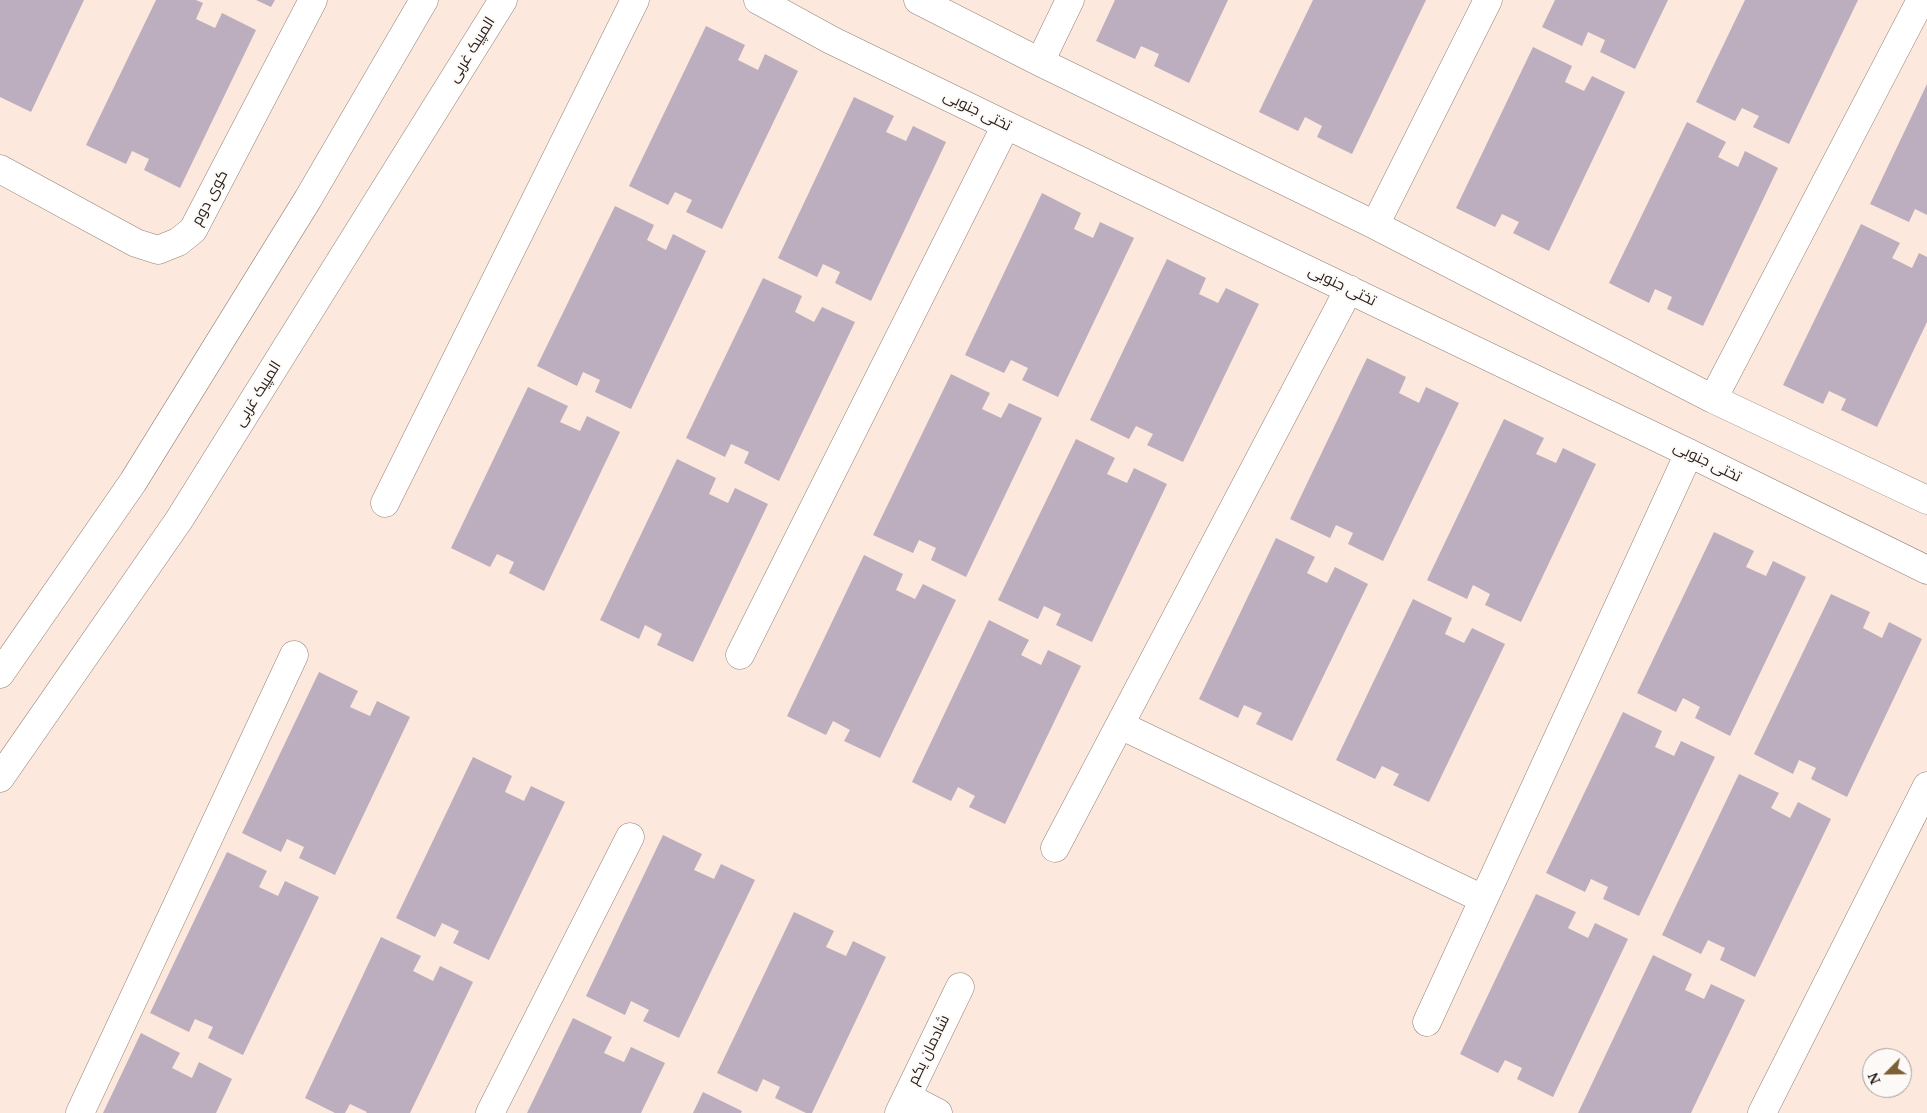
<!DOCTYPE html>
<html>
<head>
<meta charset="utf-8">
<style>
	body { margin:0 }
	#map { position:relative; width:1927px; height:1113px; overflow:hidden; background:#fce8dd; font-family:"Noto Serif",serif }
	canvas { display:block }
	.north { position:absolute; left:1862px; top:1048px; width:50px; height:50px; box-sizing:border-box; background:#fdf9f7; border:1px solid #a5a09d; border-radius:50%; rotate:247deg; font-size:14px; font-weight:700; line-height:20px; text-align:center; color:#211a16 }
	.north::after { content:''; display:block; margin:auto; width:18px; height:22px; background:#7c5f33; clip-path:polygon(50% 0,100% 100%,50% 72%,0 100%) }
</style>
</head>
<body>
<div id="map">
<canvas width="1927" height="1113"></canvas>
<div class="north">N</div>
</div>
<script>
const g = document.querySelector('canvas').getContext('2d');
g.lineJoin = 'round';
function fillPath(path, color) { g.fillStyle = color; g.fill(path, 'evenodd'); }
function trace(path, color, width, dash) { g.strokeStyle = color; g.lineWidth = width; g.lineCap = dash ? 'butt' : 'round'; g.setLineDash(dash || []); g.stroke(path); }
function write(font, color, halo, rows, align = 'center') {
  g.font = font + ' "Noto Serif",Cairo,serif'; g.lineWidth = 4; g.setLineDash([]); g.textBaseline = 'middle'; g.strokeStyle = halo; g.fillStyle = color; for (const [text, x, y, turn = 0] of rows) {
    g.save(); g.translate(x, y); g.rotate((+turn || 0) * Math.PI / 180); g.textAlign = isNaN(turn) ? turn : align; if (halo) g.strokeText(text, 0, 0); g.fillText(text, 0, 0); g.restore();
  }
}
const building = new Path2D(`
	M 0,0 L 84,0 L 31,112 L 0,97 Z
	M 156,0 L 196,0 L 203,3 L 196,19 L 215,28 L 222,13 L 256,30 L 180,188 L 144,170 L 149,159 L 132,151 L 126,164 L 86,145 Z
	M 256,0 L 275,0 L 271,7 Z
	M 1115,0 L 1228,0 L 1189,83 L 1154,66 L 1159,54 L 1141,46 L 1135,59 L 1096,41 Z
	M 1313,0 L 1426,0 L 1352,154 L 1317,137 L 1322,126 L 1305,117 L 1298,131 L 1259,112 Z
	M 1555,0 L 1668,0 L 1635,69 L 1600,52 L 1605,40 L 1588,32 L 1582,46 L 1542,27 Z
	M 1745,0 L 1858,0 L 1789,144 L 1753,127 L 1759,116 L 1742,108 L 1735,121 L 1696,102 Z
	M 706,26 L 745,45 L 738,60 L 758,70 L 765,54 L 798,71 L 722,229 L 686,212 L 692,200 L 675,192 L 668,205 L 629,186 Z
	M 1533,47 L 1572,66 L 1565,82 L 1584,91 L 1592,76 L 1625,92 L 1549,251 L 1513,233 L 1519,222 L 1502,214 L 1495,227 L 1456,208 Z
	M 1927,84 L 1927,215 L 1915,209 L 1909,222 L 1870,204 Z
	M 854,97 L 894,116 L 886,132 L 906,141 L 913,126 L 946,142 L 871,301 L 835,283 L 840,272 L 823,264 L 817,277 L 778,258 Z
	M 1687,122 L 1726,142 L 1718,157 L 1738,167 L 1745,151 L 1778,168 L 1703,326 L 1667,309 L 1672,297 L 1655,289 L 1649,303 L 1609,283 Z
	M 1042,193 L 1081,213 L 1074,229 L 1093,238 L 1100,222 L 1134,238 L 1058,397 L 1022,380 L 1028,368 L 1011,360 L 1004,373 L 965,355 Z
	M 615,206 L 654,225 L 647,240 L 666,250 L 673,234 L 706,251 L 631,409 L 595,392 L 600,380 L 583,372 L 577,386 L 537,366 Z
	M 1861,224 L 1900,243 L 1892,258 L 1912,268 L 1919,253 L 1927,257 L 1927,322 L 1877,427 L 1841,410 L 1846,399 L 1829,391 L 1823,404 L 1783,385 Z
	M 1167,259 L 1206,278 L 1199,294 L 1218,303 L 1226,288 L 1259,304 L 1183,462 L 1147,445 L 1153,434 L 1136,426 L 1129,439 L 1090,420 Z
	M 763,278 L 802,296 L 795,312 L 814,322 L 822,307 L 855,322 L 779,481 L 744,463 L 749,452 L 731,444 L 725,457 L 686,438 Z
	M 1367,358 L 1406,377 L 1399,393 L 1419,403 L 1426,387 L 1459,403 L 1383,561 L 1348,544 L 1353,533 L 1336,525 L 1330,538 L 1290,519 Z
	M 951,374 L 990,393 L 982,409 L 1001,418 L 1009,403 L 1042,418 L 966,577 L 931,560 L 936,548 L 919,540 L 913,553 L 873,535 Z
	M 528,387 L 568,406 L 560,422 L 580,431 L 587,416 L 620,432 L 544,591 L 509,573 L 514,562 L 497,554 L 490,567 L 451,548 Z
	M 1504,419 L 1544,438 L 1536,454 L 1556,463 L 1563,448 L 1596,464 L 1521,622 L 1485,605 L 1490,594 L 1473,585 L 1467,599 L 1427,580 Z
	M 1076,439 L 1115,458 L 1107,474 L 1127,483 L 1134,468 L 1167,484 L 1092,642 L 1056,625 L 1061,614 L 1044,606 L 1038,619 L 998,600 Z
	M 677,459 L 716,478 L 709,494 L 728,503 L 735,488 L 768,504 L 693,662 L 657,645 L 662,634 L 645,625 L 639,639 L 600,620 Z
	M 1714,532 L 1754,551 L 1746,567 L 1766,576 L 1773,561 L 1806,577 L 1730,736 L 1695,718 L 1700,707 L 1683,698 L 1676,712 L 1637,693 Z
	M 1276,538 L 1315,557 L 1307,573 L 1327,583 L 1335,567 L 1368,584 L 1292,741 L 1256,724 L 1262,713 L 1244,705 L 1238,718 L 1199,699 Z
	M 864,555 L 903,574 L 896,590 L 915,599 L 923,584 L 956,600 L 880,758 L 844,741 L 850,730 L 833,721 L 826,735 L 787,716 Z
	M 1831,594 L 1870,612 L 1863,628 L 1882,638 L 1889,622 L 1922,639 L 1847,797 L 1811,779 L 1816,768 L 1799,760 L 1793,774 L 1754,754 Z
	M 1413,599 L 1452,618 L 1445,634 L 1464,643 L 1472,628 L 1505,644 L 1429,802 L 1393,785 L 1399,774 L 1382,766 L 1375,779 L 1336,760 Z
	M 989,620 L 1029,640 L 1021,655 L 1041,665 L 1048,650 L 1081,666 L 1005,824 L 969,807 L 975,796 L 958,787 L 951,801 L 912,782 Z
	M 319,672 L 358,691 L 350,707 L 370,716 L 377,701 L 410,717 L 335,875 L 299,858 L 304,847 L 287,839 L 281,852 L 242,833 Z
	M 1623,712 L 1662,731 L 1655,747 L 1674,756 L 1681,741 L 1715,757 L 1639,916 L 1603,899 L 1608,887 L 1591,879 L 1585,892 L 1546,873 Z
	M 473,757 L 512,776 L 505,792 L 524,801 L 531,786 L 565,802 L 489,960 L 453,943 L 459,931 L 442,923 L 435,937 L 396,918 Z
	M 1739,774 L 1779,793 L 1771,808 L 1790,818 L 1798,802 L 1831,819 L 1755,977 L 1720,960 L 1725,948 L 1708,940 L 1701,954 L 1662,935 Z
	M 663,835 L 702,854 L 694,870 L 714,879 L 721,864 L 755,880 L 679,1038 L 643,1021 L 649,1010 L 631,1001 L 625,1015 L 586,996 Z
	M 227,852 L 267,871 L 259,887 L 278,896 L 285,881 L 319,897 L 243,1055 L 208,1038 L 213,1027 L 195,1019 L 189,1032 L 150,1013 Z
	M 1536,894 L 1576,912 L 1568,928 L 1588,938 L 1595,923 L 1628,939 L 1553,1097 L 1517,1079 L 1522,1068 L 1505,1060 L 1498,1073 L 1460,1054 Z
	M 794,912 L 834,931 L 826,947 L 846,956 L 853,941 L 886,957 L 812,1113 L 806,1113 L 775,1098 L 780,1087 L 763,1079 L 757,1092 L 717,1073 Z
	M 381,937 L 421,956 L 413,971 L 433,981 L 440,966 L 473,982 L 410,1113 L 366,1113 L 367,1112 L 350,1104 L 345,1113 L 335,1113 L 305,1098 Z
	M 1653,955 L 1692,974 L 1685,990 L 1704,999 L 1711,984 L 1745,1000 L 1691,1113 L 1578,1113 Z
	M 573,1018 L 612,1037 L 604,1053 L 624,1062 L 631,1047 L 665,1063 L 641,1113 L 527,1113 Z
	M 141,1033 L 180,1053 L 172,1068 L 192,1078 L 199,1062 L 232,1079 L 216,1113 L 103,1113 Z
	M 703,1092 L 742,1111 L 741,1113 L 693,1113 Z`);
const minor = new Path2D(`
	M 758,0 L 831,40 L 1006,125 L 1689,453 L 1927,570
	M 918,0 L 1040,62 L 1375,225 L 1713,399 L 1927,500
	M 1040,62 L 1070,0
	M 0,169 L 136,243 L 158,250 L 178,242 L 193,230 L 313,0
	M 1375,225 L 1488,0
	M 1713,399 L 1921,0
	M 385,503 L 635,0
	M 740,655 L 1006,125
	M 1120,725 L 1483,899
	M 1055,848 L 1349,289
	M 1427,1022 L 1689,453
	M 907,1097 L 938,1113
	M 80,1113 L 294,655
	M 490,1113 L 630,837
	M 899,1113 L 960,987
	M 1762,1113 L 1927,786`);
const tertiary = new Path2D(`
	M 0,674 L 133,482 L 308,199 L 424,0
	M 0,778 L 179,520 L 503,0`);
const streetNames = [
	["المپیک غربی",472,50,-58],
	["تختی جنوبی",977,111,26],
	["کوی دوم",210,198,-62],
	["تختی جنوبی",1342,286,26],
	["المپیک غربی",258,394,-58],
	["تختی جنوبی",1707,462,26],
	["شادمان یکم",929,1050,-64]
];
fillPath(building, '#bcaebe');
trace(minor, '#928176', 29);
trace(tertiary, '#928176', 29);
trace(minor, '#fff', 28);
trace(tertiary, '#fff', 28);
write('15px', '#211a16', '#fdf9f7', streetNames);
</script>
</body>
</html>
